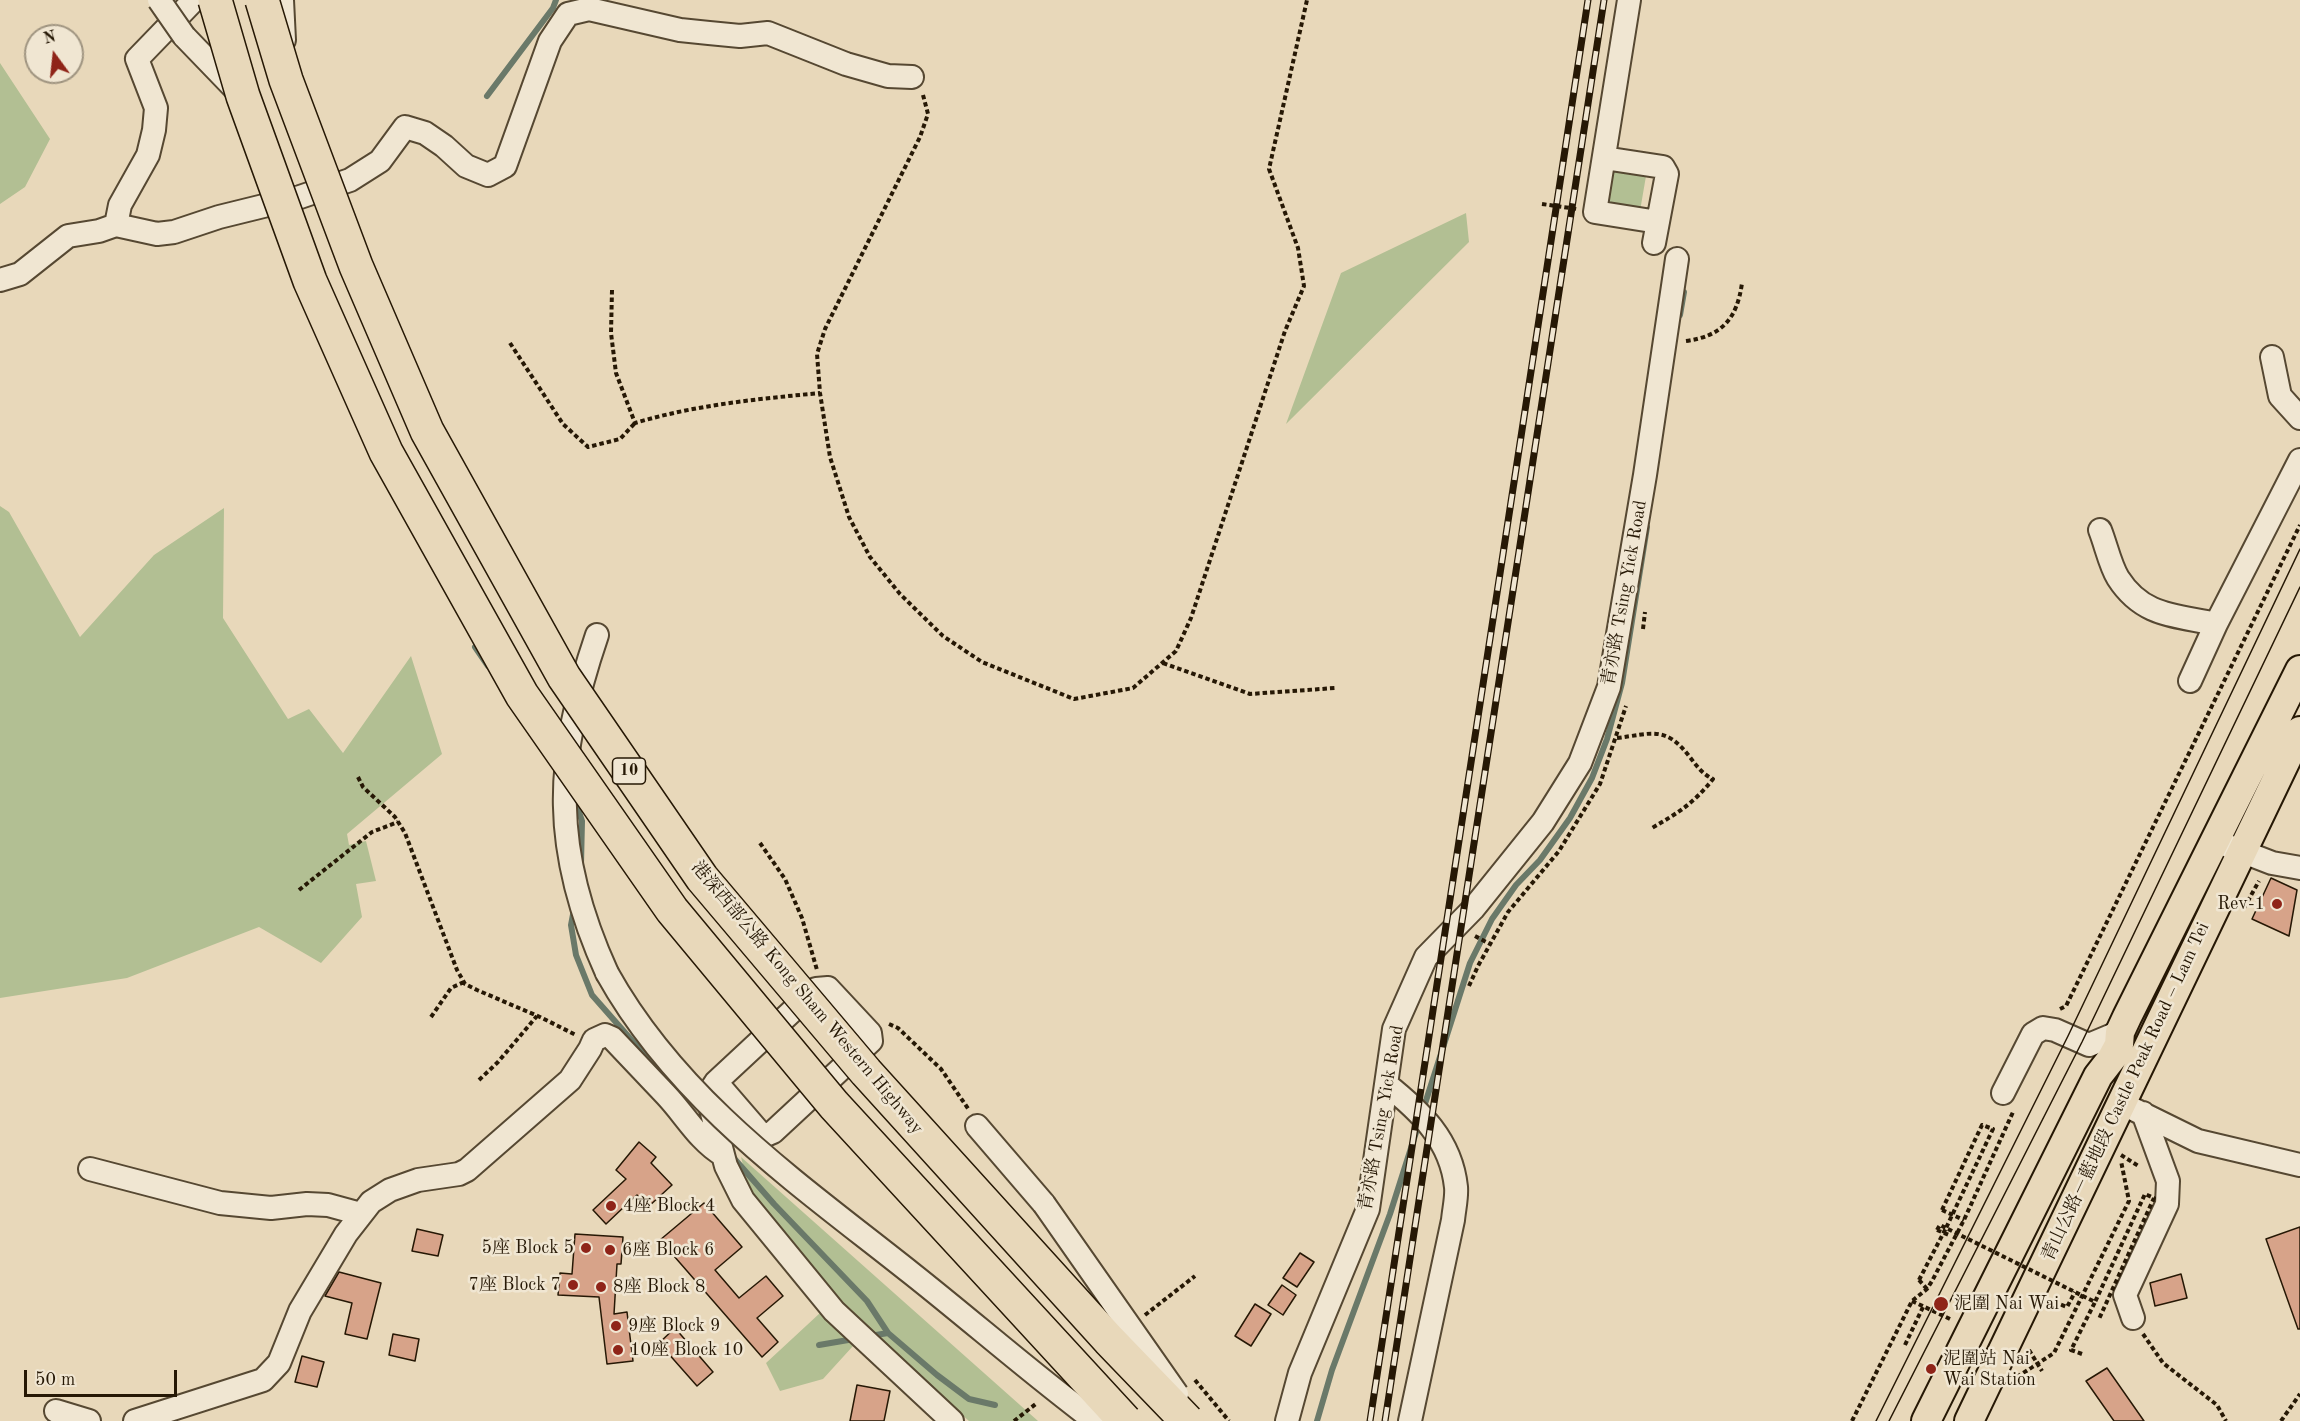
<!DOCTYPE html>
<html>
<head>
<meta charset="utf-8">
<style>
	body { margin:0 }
	#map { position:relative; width:2300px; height:1421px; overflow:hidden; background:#e8d8ba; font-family:"Old Standard TT",serif }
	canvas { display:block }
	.north { position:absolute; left:24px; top:24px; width:60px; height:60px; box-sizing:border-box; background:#f0e6d2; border:2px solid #9f9480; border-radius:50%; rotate:345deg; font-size:16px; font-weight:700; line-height:24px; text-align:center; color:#261805 }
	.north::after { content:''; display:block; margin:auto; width:21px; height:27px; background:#8f2418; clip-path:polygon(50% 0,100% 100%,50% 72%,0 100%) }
	.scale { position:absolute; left:24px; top:1370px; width:153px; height:27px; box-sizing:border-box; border:3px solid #261805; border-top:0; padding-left:8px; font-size:18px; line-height:21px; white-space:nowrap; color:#261805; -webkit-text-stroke:4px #f0e6d2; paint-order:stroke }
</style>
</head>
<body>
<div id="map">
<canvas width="2300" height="1421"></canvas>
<div class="north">N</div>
<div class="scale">50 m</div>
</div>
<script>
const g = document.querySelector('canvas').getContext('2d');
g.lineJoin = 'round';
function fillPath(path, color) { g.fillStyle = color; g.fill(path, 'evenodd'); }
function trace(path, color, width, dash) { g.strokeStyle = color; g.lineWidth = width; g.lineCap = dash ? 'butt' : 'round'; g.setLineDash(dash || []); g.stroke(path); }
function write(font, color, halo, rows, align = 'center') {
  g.font = font + ' "Old Standard TT","Noto Serif SC",serif'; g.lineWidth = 5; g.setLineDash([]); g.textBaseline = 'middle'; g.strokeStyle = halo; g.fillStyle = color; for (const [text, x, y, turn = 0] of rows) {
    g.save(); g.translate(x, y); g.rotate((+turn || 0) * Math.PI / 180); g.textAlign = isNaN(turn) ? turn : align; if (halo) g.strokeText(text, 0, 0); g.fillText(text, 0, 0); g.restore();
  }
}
const green = new Path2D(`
	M 0,63 L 50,139 L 25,187 L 0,204 Z
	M 1608,170 L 1646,176 L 1640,211 L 1602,204 Z
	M 1466,213 L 1469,242 L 1286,424 L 1341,273 Z
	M 0,506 L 9,512 L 80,637 L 154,555 L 224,508 L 223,618 L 288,719 L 309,709 L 343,753 L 411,656 L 442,754 L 347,834 L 349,845 L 366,841 L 376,881 L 356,884 L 362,917 L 321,963 L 259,927 L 127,978 L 0,998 Z
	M 741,1157 L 1038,1421 L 969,1421 L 855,1321 L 752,1201 Z
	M 820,1313 L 853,1346 L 823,1379 L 780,1391 L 766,1363 Z`);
const stream = new Path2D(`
	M 487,96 L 553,8 L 556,0
	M 1680,315 L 1684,292
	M 475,647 L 488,666
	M 574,797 L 582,821 L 581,864
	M 574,909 L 571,925 L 576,955 L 592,995 L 657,1069
	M 1423,1110 L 1470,963 L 1492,919 L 1516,885 L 1540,860 L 1570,818 L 1592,778 L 1607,739 L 1622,683 L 1647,527
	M 732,1156 L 774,1204 L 867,1301 L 888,1333
	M 870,1336 L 888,1333 L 937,1375 L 969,1399 L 995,1405
	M 819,1345 L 854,1339
	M 1317,1421 L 1332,1370 L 1390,1214 L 1419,1123`);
const building = new Path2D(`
	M 2271,878 L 2297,890 L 2289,936 L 2252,919 Z
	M 639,1142 L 656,1157 L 651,1163 L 672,1185 L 648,1207 L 637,1195 L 628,1203 L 626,1200 L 626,1205 L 606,1224 L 593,1210 L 626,1179 L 616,1170 Z
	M 704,1203 L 742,1247 L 715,1270 L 739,1298 L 766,1276 L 783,1296 L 757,1318 L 778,1342 L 762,1357 L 660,1240 Z
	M 2300,1227 L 2300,1329 L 2298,1329 L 2266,1239 Z
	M 417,1229 L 443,1235 L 438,1256 L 412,1251 Z
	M 575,1234 L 623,1237 L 621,1264 L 617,1264 L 614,1314 L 627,1312 L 633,1361 L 607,1364 L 599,1297 L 558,1295 L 560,1273 L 572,1274 Z
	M 1300,1253 L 1314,1262 L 1297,1287 L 1283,1278 Z
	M 339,1272 L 381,1283 L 367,1339 L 345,1334 L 352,1303 L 325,1296 Z
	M 2181,1274 L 2187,1298 L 2155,1306 L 2150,1283 Z
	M 1282,1285 L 1296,1295 L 1283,1315 L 1268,1305 Z
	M 1255,1304 L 1271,1314 L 1251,1346 L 1235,1336 Z
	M 675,1328 L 713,1372 L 697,1386 L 659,1343 Z
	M 393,1334 L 419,1339 L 415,1361 L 389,1355 Z
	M 302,1356 L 324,1362 L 317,1387 L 295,1382 Z
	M 2107,1368 L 2144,1421 L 2114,1421 L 2086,1381 Z
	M 857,1385 L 890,1391 L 884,1421 L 850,1421 Z`);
const path = new Path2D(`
	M 923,95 L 928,114 L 920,137 L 825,329 L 817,354 L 820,393 L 830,457 L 849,517 L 870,557 L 900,594 L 943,636 L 982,662 L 1074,699 L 1133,688 L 1176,651 L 1191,618 L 1285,331 L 1304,286 L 1298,248 L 1269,169 L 1307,0
	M 1542,204 L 1577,209
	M 612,290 L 611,333 L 616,373 L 635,423 C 695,405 757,399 820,393
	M 1686,341 C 1722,336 1737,319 1742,283
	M 510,343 L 563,424 L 588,447 L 620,439 L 635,423
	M 1643,629 L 1645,612
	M 1163,663 L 1250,694 L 1335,688
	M 1617,738 C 1651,734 1665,725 1689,756 C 1696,765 1702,774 1713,779 C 1694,803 1678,813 1652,828
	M 358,777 L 363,787 L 395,817 L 405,833 L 457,970 L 465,984 L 477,990 L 540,1017 L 576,1035
	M 760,843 L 785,879 L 802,918 L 817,970
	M 299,890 L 372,832 L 398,822
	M 2244,908 L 2259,881
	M 1475,936 L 1490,944
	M 1469,986 L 1478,966 L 1508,912 L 1559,851 L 1600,784 L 1626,706
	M 2060,1009 L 2066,1006 L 2300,525
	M 431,1017 L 451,988 L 464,982
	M 889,1024 L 898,1028 L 941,1069 L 969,1110
	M 479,1080 L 498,1062 L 537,1016
	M 2121,1155 L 2140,1167
	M 1942,1210 L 1964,1220
	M 1937,1230 L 1949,1235
	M 1937,1230 L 1940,1225 L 1946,1228
	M 1919,1280 L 1927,1289
	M 1912,1301 L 1950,1319
	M 2054,1302 L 2067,1307 L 2075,1292
	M 1145,1315 L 1195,1276
	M 2143,1334 L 2163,1363 L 2217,1405 L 2226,1421
	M 1905,1345 L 1923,1307
	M 2029,1350 L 2042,1371
	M 2082,1354 L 2071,1350 L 2095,1302
	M 2017,1377 L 2054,1353 L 2129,1201 L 2121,1161
	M 1195,1380 L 1229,1421
	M 1014,1421 L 1037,1403
	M 1852,1421 L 1912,1301 L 1927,1289 L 1932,1281 L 1964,1220 L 2013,1112
	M 2281,1421 L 2300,1394`);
const minor = new Path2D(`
	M 282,0 L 284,40
	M 1629,0 L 1595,212 L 1658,222
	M 184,36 L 239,93
	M 1604,158 L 1663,167 L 1667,174 L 1654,243
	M 116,225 L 157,234 L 174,232 L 219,217 L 300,197 L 350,180 L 380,161 L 405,127 L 425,133 L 444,146 L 466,166 L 488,175 L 505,166 L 550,41 L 568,14 L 589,9 L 680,30 L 709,33 L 740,36 L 768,33 L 846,64 L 888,76 L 912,77
	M 0,280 L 20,274 L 68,236 L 99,231 L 116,225 L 120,205 L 148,155 L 154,130 L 156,108 L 137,59 L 194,0
	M 2272,357 L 2280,396 L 2300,418
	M 2100,530 C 2106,545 2110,565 2118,578 C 2143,617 2175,615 2216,624
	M 597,635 C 554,761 551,850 607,973
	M 2190,681 L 2216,624 L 2300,460
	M 2228,846 L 2272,863 L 2300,868
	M 716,1082 L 760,1133 L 766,1135 L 773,1132 L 871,1041 L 870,1033 L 828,988 L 816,989 L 716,1082 L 710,1091 L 708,1098 L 726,1166 L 743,1200 L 834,1311 L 952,1421
	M 1386,1084 C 1420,1111 1451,1140 1456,1187 C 1457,1197 1454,1209 1453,1220 L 1410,1421
	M 2003,1093 L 2033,1034 L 2043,1028 L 2055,1030 L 2089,1045 L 2120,1032
	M 2135,1110 L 2198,1141 L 2300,1165
	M 977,1126 L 1044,1204
	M 90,1169 L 220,1203 L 271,1208 L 307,1204 L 328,1205 L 361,1214
	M 2133,1318 L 2125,1295 L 2167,1204 L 2168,1181 L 2143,1113
	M 56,1411 L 89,1421
	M 135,1421 L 263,1380 L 279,1363 L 300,1311 L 346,1234 L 371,1202 L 390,1190 L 418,1180 L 459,1174 L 467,1170 L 570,1080 L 590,1049 L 594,1040 L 605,1035 L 612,1038 C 630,1057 648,1076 666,1095 C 685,1115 699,1141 723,1155
	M 1287,1421 L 1300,1373 L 1368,1209 L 1394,1029 L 1426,957 L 1473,909 L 1543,822 L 1580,763 L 1609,687 L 1645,475 L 1677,259`);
const major = new Path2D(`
	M 1926,1421 L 2098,1076 L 2112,1058 L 2119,1045 L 2120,1032 L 2127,1017 L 2300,670
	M 1969,1421 L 2300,731`);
const tram = new Path2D(`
	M 1876,1421 L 2068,1036 L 2300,549
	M 1889,1421 L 2082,1042 L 2300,587`);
const rail = new Path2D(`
	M 1370,1421 L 1588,0
	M 1385,1421 L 1604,0`);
const pathBridge = new Path2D(`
	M 1942,1210 L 1982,1125 L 1993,1129 L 1946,1228 L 2095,1302 L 2145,1194 L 2154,1198 L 2099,1319
	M 1919,1280 L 1946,1228`);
const minorBridge = new Path2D(`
	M 159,0 L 184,36
	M 607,973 C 678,1101 799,1184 911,1273 C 973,1322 1032,1374 1095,1421
	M 1044,1204 L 1177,1394`);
const highwayBridge = new Path2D(`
	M 215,0 L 243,96 L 310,281 L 386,452 L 522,695 L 672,910 L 834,1105 L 1125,1421
	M 262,0 L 286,80 L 356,266 L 427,431 L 564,677 L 702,878 L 866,1072 L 1109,1340 L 1187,1421`);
const markers = [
	[2277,904,6,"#8f2418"],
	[611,1206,6,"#8f2418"],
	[586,1248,6,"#8f2418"],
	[610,1250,6,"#8f2418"],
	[573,1285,6,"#8f2418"],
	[601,1287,6,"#8f2418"],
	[1941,1304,8,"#8f2418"],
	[616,1326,6,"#8f2418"],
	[618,1350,6,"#8f2418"],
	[1931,1369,6,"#8f2418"]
];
const shields = [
	[629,771,33]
];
const shieldNames = [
	["10",629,771]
];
const streetNames = [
	["青亦路 Tsing Yick Road",1625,593,-80],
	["港深西部公路 Kong Sham Western Highway",807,998,50],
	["青山公路－藍地段 Castle Peak Road – Lam Tei",2126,1092,-65],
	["青亦路 Tsing Yick Road",1382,1118,-80]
];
const poiNames = [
	["Rev-1",2265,904,"right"],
	["4座 Block 4",623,1206],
	["5座 Block 5",574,1248,"right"],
	["6座 Block 6",622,1250],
	["7座 Block 7",561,1285,"right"],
	["8座 Block 8",613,1287],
	["泥圍 Nai Wai",1954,1304],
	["9座 Block 9",628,1326],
	["10座 Block 10",630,1350],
	["泥圍站 Nai",1943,1359],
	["Wai Station",1943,1380]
];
fillPath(green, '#b2bf93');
trace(stream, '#6a7969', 6);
fillPath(building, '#d7a389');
trace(building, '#261805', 1.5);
trace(minor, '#564832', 26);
trace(major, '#261805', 32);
trace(path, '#261805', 4, [4.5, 3]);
trace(minor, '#f0e6d2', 22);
trace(major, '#e8d8ba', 28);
trace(tram, '#261805', 1.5);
trace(rail, '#261805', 7);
trace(rail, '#f0e6d2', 4.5, [14]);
trace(minorBridge, '#564832', 26, []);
trace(highwayBridge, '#261805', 36, []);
trace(pathBridge, '#261805', 4, [4.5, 3]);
trace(minorBridge, '#f0e6d2', 22);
trace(highwayBridge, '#e8d8ba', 33);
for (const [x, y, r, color] of markers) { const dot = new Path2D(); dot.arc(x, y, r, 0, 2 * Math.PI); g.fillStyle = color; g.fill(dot); trace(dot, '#f0e6d2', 2); }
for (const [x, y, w] of shields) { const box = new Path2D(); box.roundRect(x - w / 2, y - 13, w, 26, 4.5); g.fillStyle = '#f0e6d2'; g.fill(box); trace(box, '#261805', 1.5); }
write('bold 16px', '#261805', null, shieldNames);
write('18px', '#261805', '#f0e6d2', streetNames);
write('18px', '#261805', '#f0e6d2', poiNames, 'left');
</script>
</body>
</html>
